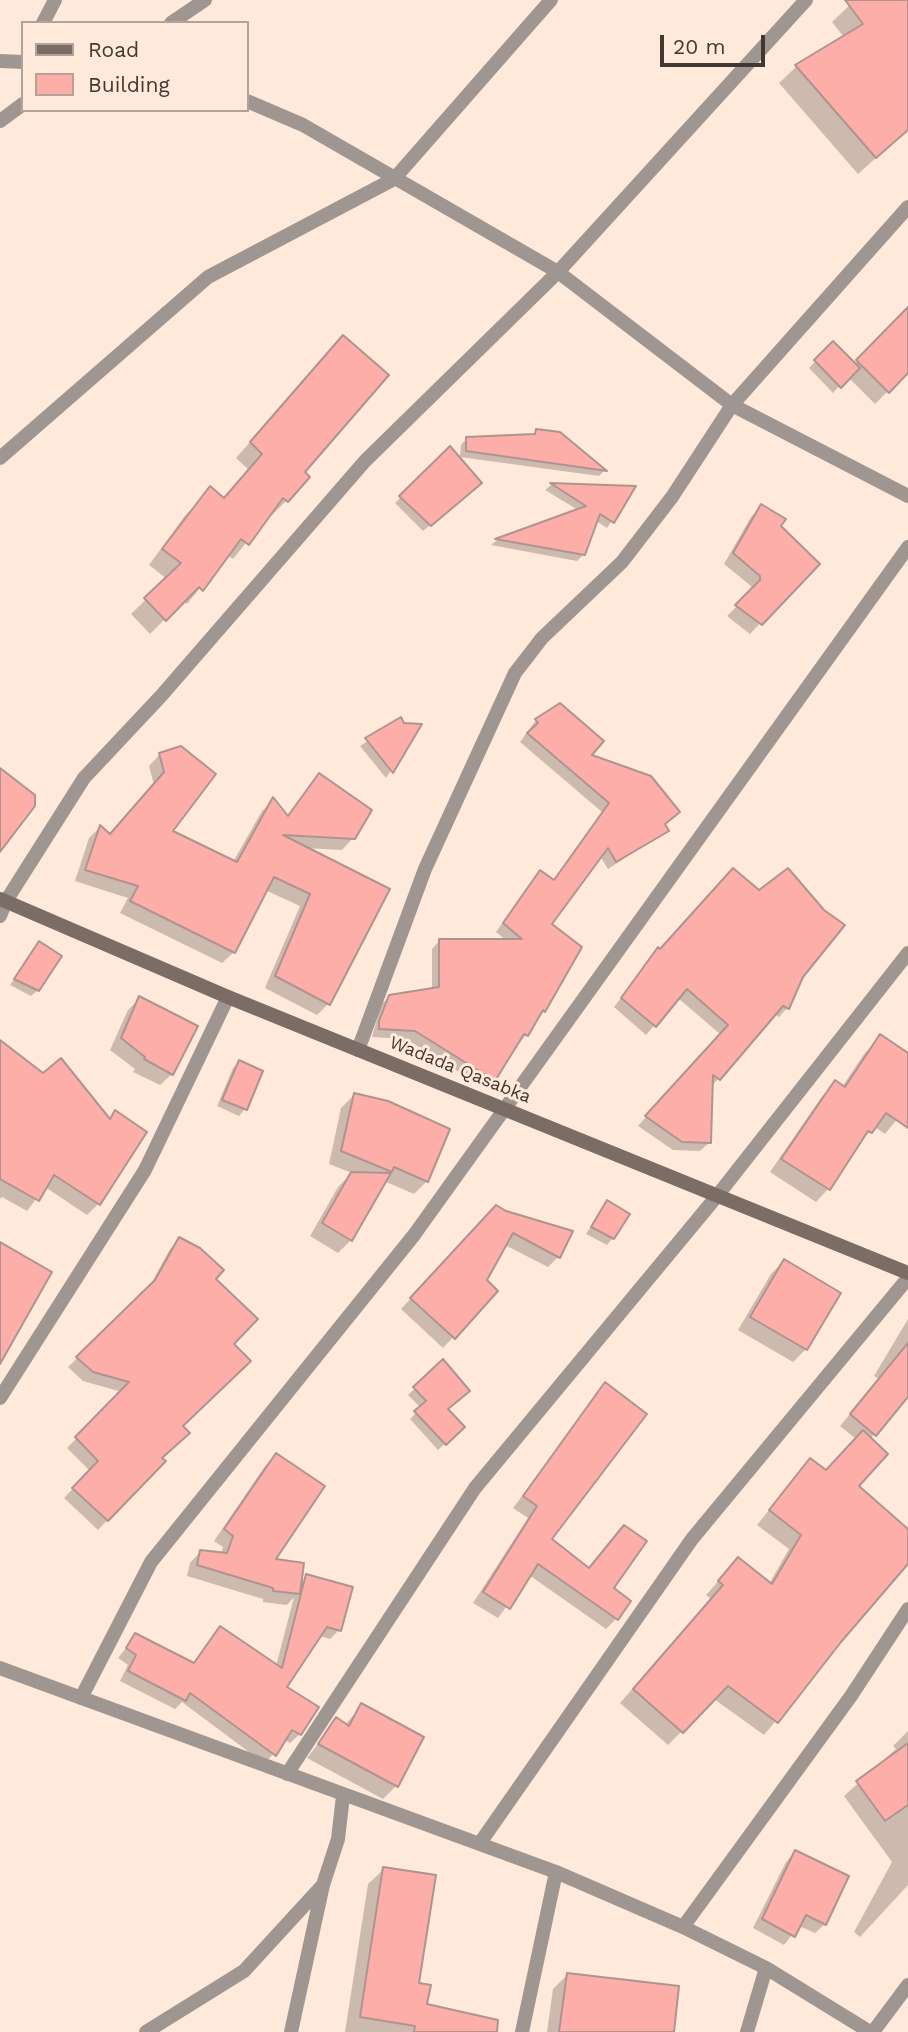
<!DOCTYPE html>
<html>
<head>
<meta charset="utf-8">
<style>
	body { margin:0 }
	#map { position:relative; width:908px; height:2032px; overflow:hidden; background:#ffe9da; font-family:"Work Sans",sans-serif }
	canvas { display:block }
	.legend { position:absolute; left:21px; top:21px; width:228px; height:91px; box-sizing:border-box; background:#ffe9da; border:2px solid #b3a297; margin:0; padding:9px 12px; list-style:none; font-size:21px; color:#413832 }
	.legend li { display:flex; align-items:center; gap:14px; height:35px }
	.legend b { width:35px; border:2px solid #b3a297 }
	.scale { position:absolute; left:660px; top:35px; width:105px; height:32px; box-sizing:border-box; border:4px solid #413832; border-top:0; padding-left:9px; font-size:21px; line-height:24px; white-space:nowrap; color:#413832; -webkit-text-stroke:5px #ffe9da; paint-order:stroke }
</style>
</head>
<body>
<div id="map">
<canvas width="908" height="2032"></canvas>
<ul class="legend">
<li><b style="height:9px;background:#7b6c65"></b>Road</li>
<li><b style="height:19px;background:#fdaea9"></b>Building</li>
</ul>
<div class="scale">20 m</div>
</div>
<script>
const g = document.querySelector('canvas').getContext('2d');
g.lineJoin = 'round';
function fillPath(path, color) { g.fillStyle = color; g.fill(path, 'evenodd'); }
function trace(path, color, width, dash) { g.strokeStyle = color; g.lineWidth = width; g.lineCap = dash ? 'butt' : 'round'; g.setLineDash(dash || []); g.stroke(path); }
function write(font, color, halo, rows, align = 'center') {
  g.font = font + ' "Work Sans",sans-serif'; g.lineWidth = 6; g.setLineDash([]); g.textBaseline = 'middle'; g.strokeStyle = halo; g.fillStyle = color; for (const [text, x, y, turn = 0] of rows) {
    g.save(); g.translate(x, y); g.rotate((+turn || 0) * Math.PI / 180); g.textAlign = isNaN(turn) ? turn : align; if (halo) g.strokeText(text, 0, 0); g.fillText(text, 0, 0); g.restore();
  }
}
const shadow = new Path2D(`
	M 855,0 L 908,0 L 908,129 L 858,174 L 779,83 L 796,67 L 844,37 L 832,22 Z
	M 908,310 L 908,371 L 875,404 L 848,377 L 833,393 L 809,368 L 833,343 L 854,365 Z
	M 329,352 L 302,472 L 287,500 L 272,515 L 270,513 L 233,559 L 227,555 L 187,604 L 183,601 L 150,634 L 131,614 L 167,579 L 149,565 L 184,517 L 210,489 L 223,500 L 249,470 L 236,458 Z
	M 537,431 L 559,434 L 604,471 L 599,476 L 460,457 L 461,445 L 467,438 L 532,436 Z
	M 450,449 L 473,489 L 423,531 L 395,503 Z
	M 551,485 L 633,488 L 607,528 L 596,521 L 584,554 L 577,561 L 491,545 L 496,541 L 578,510 L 545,490 Z
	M 761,507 L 817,564 L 750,634 L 727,616 L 751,592 L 751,586 L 724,564 L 751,517 Z
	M 400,720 L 403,725 L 419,726 L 386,778 L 360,746 Z
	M 536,720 L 589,756 L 664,824 L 666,831 L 608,869 L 600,856 L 550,925 L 544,1011 L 485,1088 L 406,1039 L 372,1037 L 381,1005 L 389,997 L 432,990 L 432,949 L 440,940 L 507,941 L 496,932 L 532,881 L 541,873 L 553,882 L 602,812 L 520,742 Z
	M 180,748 L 170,832 L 233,862 L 262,811 L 273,800 L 286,817 L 319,775 L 353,838 L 342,850 L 305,848 L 328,1004 L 317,1015 L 265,988 L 300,906 L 265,890 L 234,952 L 222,963 L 120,913 L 128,898 L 75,881 L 89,838 L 100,827 L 110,835 L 154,785 L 149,766 L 160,754 Z
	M 39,944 L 38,990 L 31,996 L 10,985 Z
	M 658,950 L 801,976 L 787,1008 L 779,1017 L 774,1014 L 711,1087 L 709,1143 L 700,1151 L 673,1150 L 638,1126 L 720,1034 L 678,998 L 646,1035 L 614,1007 Z
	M 140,998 L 172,1074 L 160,1085 L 133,1072 L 135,1069 L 110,1050 L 128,1010 Z
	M 877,1041 L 908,1055 L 908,1106 L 885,1134 L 875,1127 L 857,1144 L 828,1189 L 816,1202 L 770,1172 L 823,1095 L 836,1083 L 842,1087 L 864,1054 Z
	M 0,1045 L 109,1119 L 115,1113 L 145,1132 L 98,1204 L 87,1215 L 45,1187 L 27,1211 L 2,1197 L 0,1199 Z
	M 239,1062 L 261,1072 L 245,1109 L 239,1116 L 217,1106 L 233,1068 Z
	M 354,1095 L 427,1181 L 414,1194 L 384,1181 L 351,1240 L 338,1253 L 310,1236 L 338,1187 L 352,1173 L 329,1164 L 341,1108 Z
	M 607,1202 L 613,1238 L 607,1245 L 586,1234 Z
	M 486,1218 L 558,1257 L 548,1267 L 505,1245 L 484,1281 L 496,1292 L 443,1348 L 401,1309 Z
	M 179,1239 L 214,1279 L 232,1344 L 160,1458 L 163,1461 L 98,1530 L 64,1498 L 90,1471 L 67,1448 L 122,1392 L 83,1381 L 68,1367 L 147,1291 L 170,1249 Z
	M 784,1261 L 838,1294 L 806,1349 L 793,1362 L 738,1330 L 771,1274 Z
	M 908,1319 L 908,1395 L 870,1439 L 856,1486 L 908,1531 L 908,1562 L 764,1735 L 714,1699 L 668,1745 L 620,1703 L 711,1599 L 706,1595 L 738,1559 L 769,1584 L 789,1549 L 757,1525 L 810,1460 L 825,1472 L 856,1439 L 840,1426 L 879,1379 L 874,1376 Z
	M 443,1362 L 446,1409 L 462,1427 L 438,1450 L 410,1419 L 421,1408 L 408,1395 Z
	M 605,1385 L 549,1540 L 588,1570 L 624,1527 L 612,1588 L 616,1619 L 606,1629 L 529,1575 L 498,1618 L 473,1603 L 528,1518 L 513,1508 Z
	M 276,1455 L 273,1561 L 299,1583 L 307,1576 L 339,1630 L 330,1639 L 319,1636 L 284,1688 L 300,1734 L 290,1743 L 284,1740 L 265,1764 L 182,1702 L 175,1709 L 120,1681 L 128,1665 L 118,1658 L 136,1635 L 192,1664 L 220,1628 L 276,1666 L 294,1597 L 287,1605 L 263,1602 L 263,1599 L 187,1576 L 190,1563 L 201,1551 L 221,1554 L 223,1547 L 214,1541 L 265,1466 Z
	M 362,1705 L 396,1786 L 383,1799 L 307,1758 L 336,1720 L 345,1725 Z
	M 908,1731 L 908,1885 L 860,1937 L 854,1932 L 892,1862 L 844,1796 L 896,1749 L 893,1746 Z
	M 795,1852 L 825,1924 L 815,1933 L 799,1926 L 784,1945 L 753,1928 L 786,1862 Z
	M 384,1869 L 425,2006 L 488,2032 L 345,2032 L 368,1884 Z
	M 567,1975 L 671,2032 L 547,2032 L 553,1989 Z`);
const building = new Path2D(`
	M 845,0 L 908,0 L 908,130 L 876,158 L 795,65 L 863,24 Z
	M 908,307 L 908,373 L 889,393 L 856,360 Z
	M 343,335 L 389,375 L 305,472 L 310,477 L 288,502 L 283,498 L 249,545 L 241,539 L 203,591 L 199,587 L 166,621 L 144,598 L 181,563 L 162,549 L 210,486 L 224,498 L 262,454 L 250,442 Z
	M 833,341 L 860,368 L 841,388 L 814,360 Z
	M 536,429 L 560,432 L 607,471 L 466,451 L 466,437 L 535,434 Z
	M 450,446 L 482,483 L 431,526 L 399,496 Z
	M 550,483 L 636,486 L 614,523 L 600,514 L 585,555 L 495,539 L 586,506 Z
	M 761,504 L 786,519 L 781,526 L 820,564 L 762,625 L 735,605 L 760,580 L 760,576 L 733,553 Z
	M 560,703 L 604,741 L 592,755 L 651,776 L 680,812 L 665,824 L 669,831 L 616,862 L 608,848 L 552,924 L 582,947 L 545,1012 L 543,1010 L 528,1036 L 524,1034 L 495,1081 L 415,1031 L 379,1029 L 379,1021 L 389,995 L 439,987 L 439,939 L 522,939 L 503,923 L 540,870 L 554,880 L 609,803 L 527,733 L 538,723 L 535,719 Z
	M 401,717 L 404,723 L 422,724 L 393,773 L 365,738 Z
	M 181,746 L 216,774 L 173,831 L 237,862 L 273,797 L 288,816 L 319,773 L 372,810 L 355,839 L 283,835 L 390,889 L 330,1005 L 275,976 L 310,894 L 274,877 L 235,953 L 130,901 L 138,886 L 85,870 L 100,825 L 110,834 L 164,772 L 159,753 Z
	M 0,768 L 35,795 L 35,806 L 0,852 Z
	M 733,868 L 759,890 L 788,868 L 824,910 L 845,925 L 803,977 L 789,1009 L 783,1006 L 720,1080 L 713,1075 L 711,1143 L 682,1142 L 645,1116 L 728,1025 L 687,989 L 656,1027 L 621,998 L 658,947 L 660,949 Z
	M 39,941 L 62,956 L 39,991 L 14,979 Z
	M 139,996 L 198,1026 L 173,1075 L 144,1059 L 145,1057 L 121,1038 Z
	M 880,1034 L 908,1053 L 908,1128 L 886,1113 L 872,1133 L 868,1131 L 830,1190 L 781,1159 L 835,1080 L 845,1087 Z
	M 0,1040 L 43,1073 L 61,1058 L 110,1119 L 115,1110 L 147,1132 L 100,1205 L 54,1175 L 39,1201 L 0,1179 Z
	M 239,1060 L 263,1071 L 247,1110 L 222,1100 Z
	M 354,1093 L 388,1101 L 450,1129 L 428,1182 L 394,1167 L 392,1172 L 341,1151 Z
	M 351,1172 L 391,1173 L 352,1241 L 322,1223 Z
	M 607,1200 L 630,1214 L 614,1239 L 591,1227 Z
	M 496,1205 L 506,1211 L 573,1231 L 560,1258 L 513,1233 L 487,1280 L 498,1291 L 455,1339 L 410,1298 Z
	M 179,1237 L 200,1248 L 224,1270 L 216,1279 L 258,1319 L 234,1344 L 251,1361 L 183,1426 L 190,1433 L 162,1458 L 166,1461 L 108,1521 L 72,1488 L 98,1461 L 75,1437 L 129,1382 L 93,1372 L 76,1357 L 155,1280 Z
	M 0,1242 L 52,1272 L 0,1364 Z
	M 784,1259 L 841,1293 L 807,1350 L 750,1317 Z
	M 908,1343 L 908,1397 L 876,1436 L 850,1414 Z
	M 443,1359 L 470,1391 L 448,1409 L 465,1427 L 446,1445 L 414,1411 L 426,1401 L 413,1387 Z
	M 605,1382 L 647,1414 L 552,1539 L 589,1568 L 624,1525 L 647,1541 L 614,1588 L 631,1601 L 618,1620 L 538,1564 L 510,1609 L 483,1592 L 537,1506 L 523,1496 Z
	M 863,1430 L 888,1454 L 859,1486 L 908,1529 L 908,1564 L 841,1642 L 778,1723 L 728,1686 L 683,1733 L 633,1689 L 723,1585 L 718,1581 L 738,1557 L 772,1584 L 801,1535 L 769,1510 L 810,1458 L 826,1470 Z
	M 276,1453 L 325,1486 L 276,1559 L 304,1563 L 300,1594 L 273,1591 L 273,1588 L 197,1565 L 200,1550 L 227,1553 L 233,1536 L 224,1529 Z
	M 306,1574 L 353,1587 L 341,1631 L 327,1627 L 287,1687 L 319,1707 L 301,1735 L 292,1730 L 276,1756 L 190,1693 L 186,1701 L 128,1671 L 136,1655 L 126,1648 L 135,1633 L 194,1663 L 220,1626 L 282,1668 Z
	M 361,1703 L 424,1737 L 398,1787 L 318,1744 L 336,1717 L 349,1726 Z
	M 908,1743 L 908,1805 L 885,1821 L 856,1781 Z
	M 795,1850 L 849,1876 L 826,1925 L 806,1915 L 795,1937 L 762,1919 Z
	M 383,1867 L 436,1875 L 419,1983 L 431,1985 L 427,2004 L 498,2020 L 497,2032 L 414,2032 L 415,2026 L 360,2017 Z
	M 567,1973 L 679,1986 L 674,2032 L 559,2032 Z`);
const street = new Path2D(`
	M 43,23 L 55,0
	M 171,23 L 205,0
	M 0,61 L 23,62
	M 247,101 L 303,125 L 558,272 L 732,405 L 908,496
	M 0,121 L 23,104
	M 0,458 L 208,277 L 394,179 L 551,0
	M 0,916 L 6,901 L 84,778 L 161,696 L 365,461 L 558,272 L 806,0
	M 358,1050 L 425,869 L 515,673 L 542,638 L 622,562 L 672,497 L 732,405 L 908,207
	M 0,1398 L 145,1170 L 228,997
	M 0,1668 L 556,1872 L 683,1927 L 766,1968 L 870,2032
	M 81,1698 L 151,1562 L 414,1235 L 908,547
	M 287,1774 L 475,1488 L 717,1196 L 908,953
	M 480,1843 L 692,1539 L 908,1278
	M 683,1927 L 851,1696 L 908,1609
	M 146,2032 L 244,1971 L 322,1886
	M 291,2032 L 323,1885 L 338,1839 L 343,1796
	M 522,2032 L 556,1872
	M 747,2032 L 766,1968
	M 873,2032 L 908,1985`);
const secondary = new Path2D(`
	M 0,899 L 228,997 L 908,1273`);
const streetNames = [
	["Wadada Qasabka",460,1070,22]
];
fillPath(shadow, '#0003');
fillPath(building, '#fdaea9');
trace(building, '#ae9491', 2);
trace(street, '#a09691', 14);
trace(secondary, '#7b6c65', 14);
write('18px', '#413832', '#ffe9da', streetNames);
</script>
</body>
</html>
